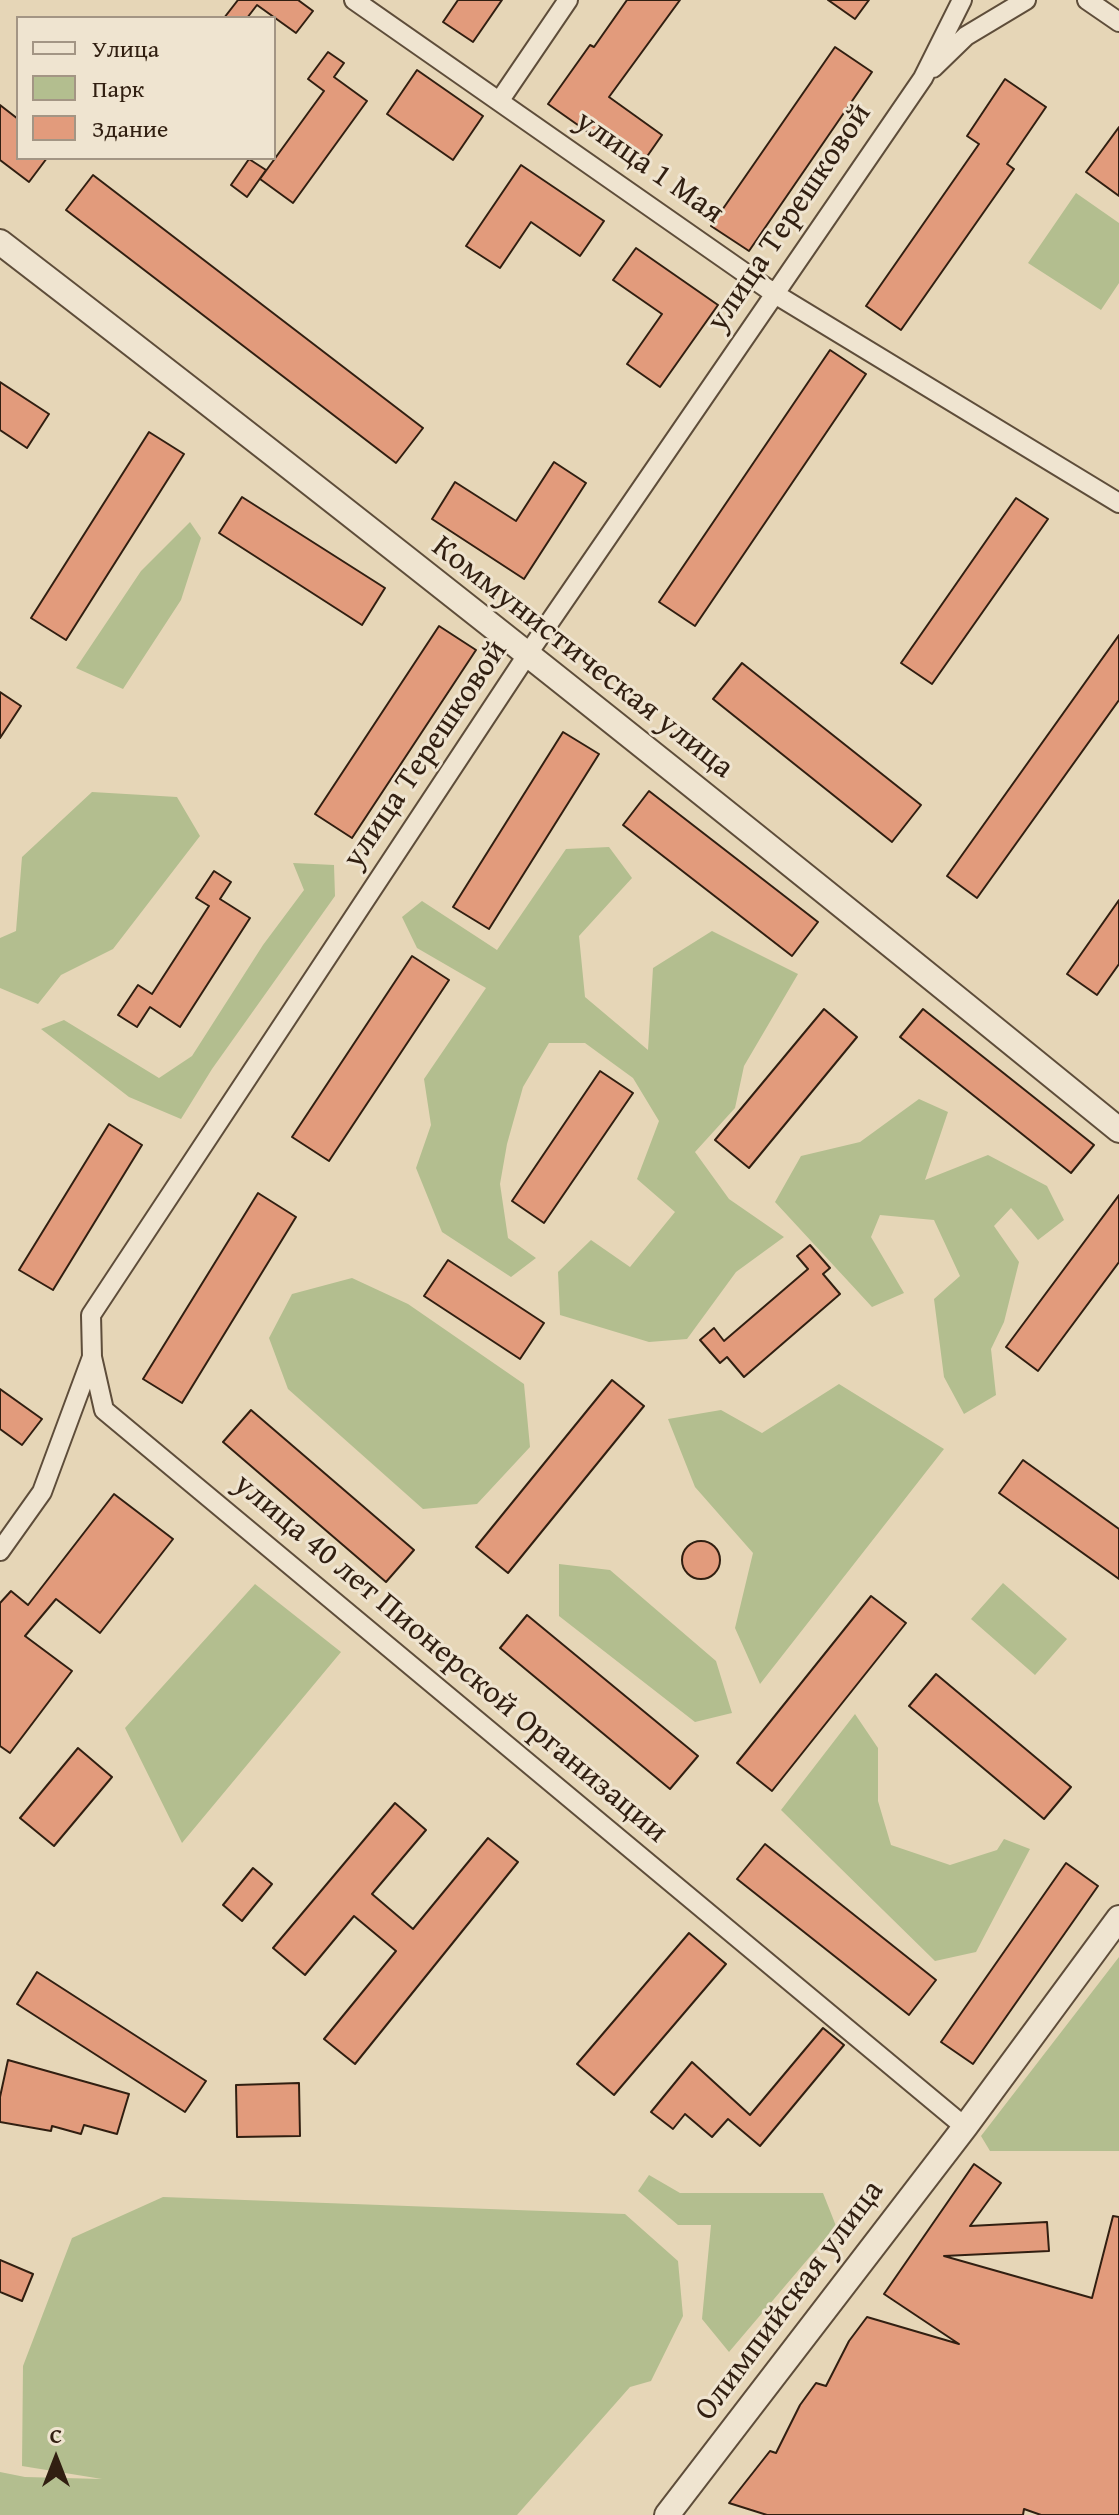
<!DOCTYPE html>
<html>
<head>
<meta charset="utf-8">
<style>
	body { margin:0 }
	#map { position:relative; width:1119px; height:2515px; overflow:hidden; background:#e6d6b7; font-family:"Gentium Book Plus",serif }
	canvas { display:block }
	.legend { position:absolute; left:16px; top:16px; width:260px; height:144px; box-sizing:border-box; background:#efe4d0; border:2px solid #a39584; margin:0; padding:10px 14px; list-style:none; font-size:24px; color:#311f11 }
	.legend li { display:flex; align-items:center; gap:16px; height:40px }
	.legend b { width:40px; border:2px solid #a39584 }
	.north { position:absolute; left:16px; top:2419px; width:80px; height:80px; -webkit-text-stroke:6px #efe4d0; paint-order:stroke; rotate:0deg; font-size:22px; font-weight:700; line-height:32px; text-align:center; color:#311f11 }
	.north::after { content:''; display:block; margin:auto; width:28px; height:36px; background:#311f11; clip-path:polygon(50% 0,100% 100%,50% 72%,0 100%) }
</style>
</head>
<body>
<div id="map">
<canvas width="1119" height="2515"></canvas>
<ul class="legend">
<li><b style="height:10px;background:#efe4d0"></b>Улица</li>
<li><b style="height:22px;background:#b3be8f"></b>Парк</li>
<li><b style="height:22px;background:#e29b7c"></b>Здание</li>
</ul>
<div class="north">С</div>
</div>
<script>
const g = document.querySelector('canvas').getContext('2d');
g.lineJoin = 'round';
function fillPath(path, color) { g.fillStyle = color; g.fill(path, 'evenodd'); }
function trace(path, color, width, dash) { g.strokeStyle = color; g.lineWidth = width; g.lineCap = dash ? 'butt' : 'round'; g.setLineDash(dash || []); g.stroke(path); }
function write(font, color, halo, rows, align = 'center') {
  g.font = font + ' "Gentium Book Plus",serif'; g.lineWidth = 6; g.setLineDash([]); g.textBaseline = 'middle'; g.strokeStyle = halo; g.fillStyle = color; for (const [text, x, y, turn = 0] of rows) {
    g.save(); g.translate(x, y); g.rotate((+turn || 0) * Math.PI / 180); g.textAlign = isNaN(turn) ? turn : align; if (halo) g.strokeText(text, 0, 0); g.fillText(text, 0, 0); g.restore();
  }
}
const green = new Path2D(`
	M 1076,193 L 1119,223 L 1119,283 L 1101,310 L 1028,263 Z
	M 190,522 L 201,538 L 181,600 L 123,689 L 76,668 L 141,571 Z
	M 92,792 L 177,797 L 200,836 L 113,949 L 61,975 L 38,1004 L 0,988 L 0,938 L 16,931 L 22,857 Z
	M 609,847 L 632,878 L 579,936 L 585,997 L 648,1050 L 653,968 L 712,931 L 798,974 L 744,1066 L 735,1108 L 695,1152 L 729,1199 L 784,1237 L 736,1272 L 687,1339 L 649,1342 L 560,1315 L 558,1272 L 591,1240 L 630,1267 L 675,1212 L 637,1179 L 659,1121 L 633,1078 L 585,1043 L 549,1043 L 523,1087 L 507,1144 L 500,1184 L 508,1238 L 536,1258 L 511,1277 L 442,1232 L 416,1168 L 431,1125 L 424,1079 L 486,988 L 417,948 L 402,917 L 422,901 L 497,950 L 566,849 Z
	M 293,863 L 334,865 L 335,896 L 212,1069 L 181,1119 L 129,1097 L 41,1029 L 64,1020 L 159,1078 L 192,1056 L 263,945 L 304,890 Z
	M 919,1099 L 948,1112 L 925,1180 L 988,1155 L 1047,1186 L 1064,1220 L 1038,1240 L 1011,1208 L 994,1226 L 1019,1262 L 1004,1322 L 991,1349 L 996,1395 L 964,1414 L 944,1377 L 934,1299 L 960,1276 L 934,1220 L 880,1215 L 871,1237 L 904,1293 L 872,1307 L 775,1202 L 801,1156 L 860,1142 Z
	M 352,1278 L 408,1304 L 524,1384 L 530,1447 L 477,1504 L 423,1509 L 288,1389 L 269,1338 L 292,1294 Z
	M 839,1384 L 944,1449 L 760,1684 L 735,1628 L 753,1553 L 695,1487 L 668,1419 L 721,1410 L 762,1433 Z
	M 559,1564 L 610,1570 L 716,1661 L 732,1713 L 695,1722 L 559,1616 Z
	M 1003,1583 L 1067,1639 L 1035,1675 L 971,1619 Z
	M 255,1584 L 341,1652 L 182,1843 L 125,1728 Z
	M 855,1714 L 878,1748 L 878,1801 L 891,1845 L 950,1865 L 997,1850 L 1004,1839 L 1030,1849 L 976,1952 L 935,1961 L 781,1810 Z
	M 1119,1957 L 1119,2151 L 990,2151 L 981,2136 Z
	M 649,2175 L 680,2193 L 823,2193 L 836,2226 L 729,2352 L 702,2319 L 711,2225 L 678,2225 L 638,2191 Z
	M 163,2197 L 625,2214 L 678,2261 L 683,2316 L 651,2381 L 630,2387 L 517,2515 L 0,2515 L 0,2472 L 25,2477 L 102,2479 L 22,2466 L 23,2366 L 72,2238 Z`);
const building = new Path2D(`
	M 238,0 L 298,0 L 313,11 L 296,33 L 257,5 L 247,18 L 224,18 Z
	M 458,0 L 502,0 L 473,42 L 443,22 Z
	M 627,0 L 680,0 L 609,97 L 662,135 L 639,168 L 548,104 L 590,45 L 594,47 Z
	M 828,0 L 869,0 L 855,19 Z
	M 835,47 L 872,72 L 749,251 L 711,226 Z
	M 328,52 L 344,63 L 334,77 L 367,101 L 293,203 L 260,179 L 324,91 L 308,79 Z
	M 417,70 L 483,116 L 453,160 L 387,114 Z
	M 1005,79 L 1046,107 L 1007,164 L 1014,169 L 901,330 L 866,306 L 979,144 L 967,136 Z
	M 0,105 L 18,119 L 18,158 L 47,158 L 29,182 L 0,160 Z
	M 1119,127 L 1119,196 L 1086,172 Z
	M 249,159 L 266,170 L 247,197 L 231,185 Z
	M 521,165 L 604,221 L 580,256 L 531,222 L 500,268 L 466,246 Z
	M 93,175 L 423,428 L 396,463 L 66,210 Z
	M 636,248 L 718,305 L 660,387 L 627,364 L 662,314 L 613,280 Z
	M 830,350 L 866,374 L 695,626 L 659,602 Z
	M 0,382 L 49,414 L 27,448 L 0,430 Z
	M 149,432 L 184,454 L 66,640 L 31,618 Z
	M 554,462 L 586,483 L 524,579 L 432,519 L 455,482 L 516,521 Z
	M 242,497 L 385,588 L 362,625 L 219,533 Z
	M 1016,498 L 1048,519 L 932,684 L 901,663 Z
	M 439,626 L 476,650 L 352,838 L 315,814 Z
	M 1119,635 L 1119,700 L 977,898 L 947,876 Z
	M 742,663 L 921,805 L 892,842 L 713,699 Z
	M 0,692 L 21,706 L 0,738 Z
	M 563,732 L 599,754 L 489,929 L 453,907 Z
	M 649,791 L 818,922 L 792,956 L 623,825 Z
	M 214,871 L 231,882 L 220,899 L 250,918 L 180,1027 L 150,1007 L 137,1027 L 118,1015 L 138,985 L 152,994 L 209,906 L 196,898 Z
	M 1119,900 L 1119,964 L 1097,995 L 1067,974 Z
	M 412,956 L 449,980 L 329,1161 L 292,1137 Z
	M 824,1009 L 857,1037 L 749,1168 L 715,1140 Z
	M 923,1009 L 1094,1145 L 1071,1173 L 900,1037 Z
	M 600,1071 L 633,1093 L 544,1223 L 512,1201 Z
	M 109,1124 L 142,1145 L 53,1290 L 19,1270 Z
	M 258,1193 L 296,1217 L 182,1403 L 143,1379 Z
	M 1119,1195 L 1119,1262 L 1038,1371 L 1006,1347 Z
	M 810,1245 L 830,1268 L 823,1274 L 840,1294 L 744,1377 L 727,1357 L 720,1363 L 700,1340 L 714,1328 L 724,1341 L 808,1269 L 797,1256 Z
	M 448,1260 L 544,1323 L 520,1359 L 424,1296 Z
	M 612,1380 L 644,1406 L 508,1573 L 476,1547 Z
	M 0,1389 L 42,1419 L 22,1445 L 0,1429 Z
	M 251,1410 L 414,1550 L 386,1582 L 223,1442 Z
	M 1023,1460 L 1119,1529 L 1119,1579 L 999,1493 Z
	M 114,1494 L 173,1539 L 100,1633 L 56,1599 L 25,1636 L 72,1671 L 10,1753 L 0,1746 L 0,1603 L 11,1591 L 28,1605 Z
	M682 1560a19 19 0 1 1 38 0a19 19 0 1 1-38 0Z
	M 871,1596 L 906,1623 L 772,1791 L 737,1763 Z
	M 527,1615 L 698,1756 L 670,1789 L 500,1648 Z
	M 936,1674 L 1071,1787 L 1044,1819 L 909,1706 Z
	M 78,1748 L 112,1777 L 54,1846 L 20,1818 Z
	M 395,1803 L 426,1830 L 372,1894 L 413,1929 L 488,1838 L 518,1862 L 355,2064 L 324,2039 L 396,1951 L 354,1916 L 305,1975 L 273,1948 Z
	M 765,1844 L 936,1980 L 909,2015 L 737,1879 Z
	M 1066,1863 L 1098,1886 L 973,2064 L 941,2042 Z
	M 253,1868 L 272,1884 L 242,1921 L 223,1905 Z
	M 689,1933 L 726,1964 L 614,2095 L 577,2064 Z
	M 37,1972 L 206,2081 L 185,2112 L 17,2004 Z
	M 823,2028 L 844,2045 L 760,2146 L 728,2119 L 712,2137 L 685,2114 L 673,2129 L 651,2112 L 692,2062 L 750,2115 Z
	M 8,2060 L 129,2094 L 117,2134 L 84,2125 L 81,2134 L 52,2126 L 51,2131 L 0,2122 L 0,2097 Z
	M 299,2083 L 300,2136 L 237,2137 L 236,2085 Z
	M 974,2164 L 1001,2183 L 970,2226 L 1047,2222 L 1049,2251 L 944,2256 L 1092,2298 L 1113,2216 L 1119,2217 L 1119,2515 L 1041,2515 L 1024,2509 L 1023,2515 L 767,2515 L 729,2503 L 770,2451 L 776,2453 L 800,2405 L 816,2383 L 826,2386 L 849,2341 L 867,2317 L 959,2344 L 884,2294 Z
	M 0,2260 L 33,2274 L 22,2301 L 0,2292 Z`);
const minor = new Path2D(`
	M 354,0 L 775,294 L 1119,503
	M 962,0 L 923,78 L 527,655 L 91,1315 L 92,1357 L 104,1410 L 965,2127
	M 1087,0 L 1119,22
	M 933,68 L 966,36 L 1026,0
	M 500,100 L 568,0
	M 0,1551 L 42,1492 L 92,1357`);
const tertiary = new Path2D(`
	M 0,242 C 377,532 750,829 1119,1130
	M 667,2515 L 965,2127 L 1119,1918`);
const streetNames = [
	["улица 1 Мая",649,168,35],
	["улица Терешковой",790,218,-56],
	["Коммунистическая улица",582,658,38],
	["улица Терешковой",426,755,-56],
	["улица 40 лет Пионерской Организации",450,1659,40],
	["Олимпийская улица",790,2301,-53]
];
fillPath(green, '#b3be8f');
fillPath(building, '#e29b7c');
trace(building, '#311f11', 2);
trace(minor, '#5e4d3a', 22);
trace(tertiary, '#5e4d3a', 28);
trace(minor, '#efe4d0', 18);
trace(tertiary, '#efe4d0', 24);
write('32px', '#311f11', '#efe4d0', streetNames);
</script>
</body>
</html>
